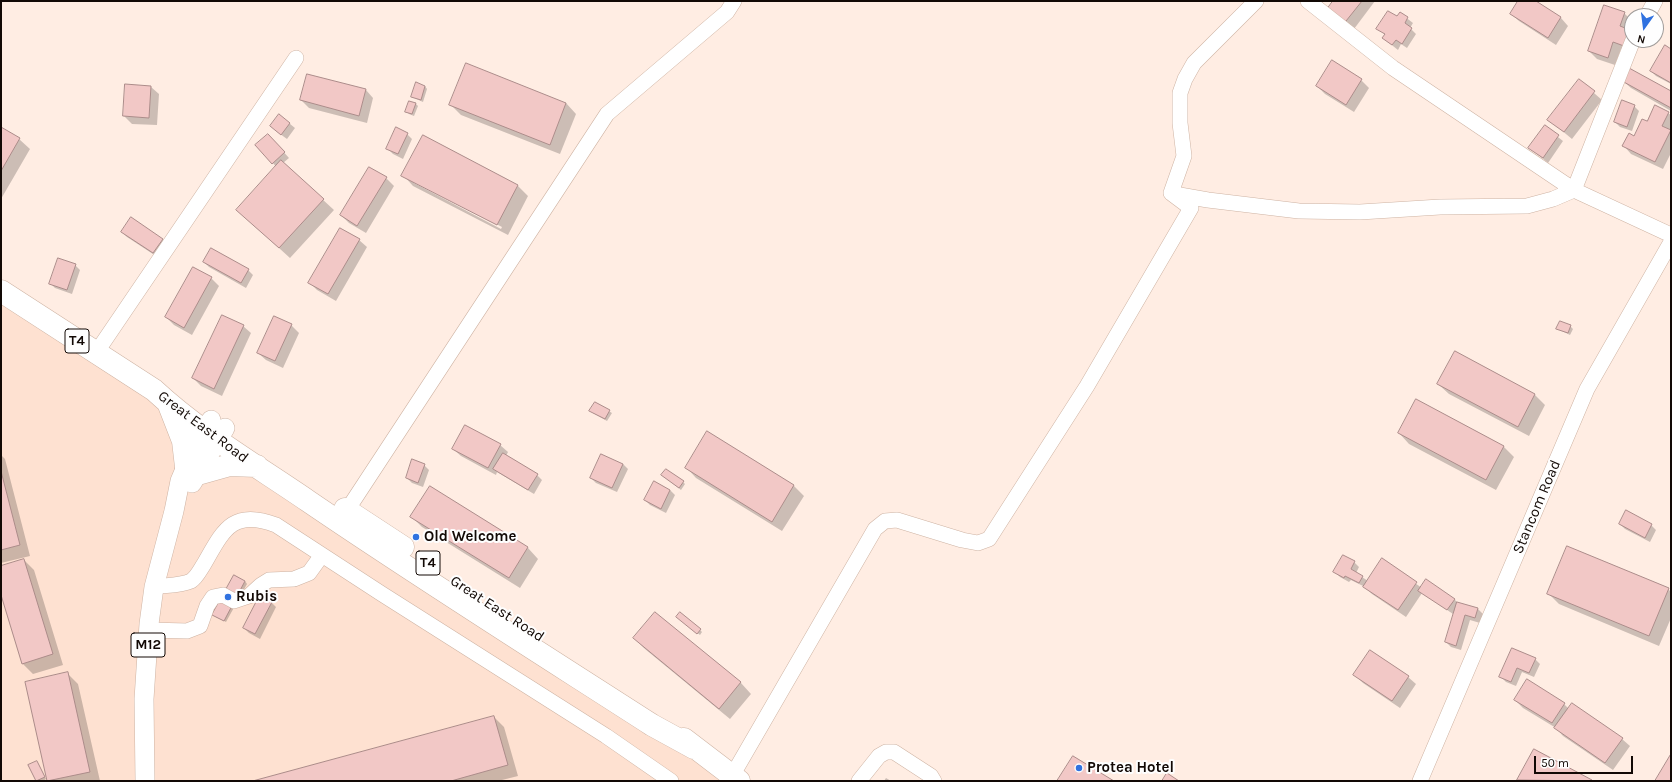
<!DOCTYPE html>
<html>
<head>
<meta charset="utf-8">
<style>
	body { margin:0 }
	#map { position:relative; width:1672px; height:782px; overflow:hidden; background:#ffede3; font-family:Karla,sans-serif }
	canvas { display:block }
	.frame { position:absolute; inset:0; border:2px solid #120905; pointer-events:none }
	.north { position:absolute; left:1624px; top:8px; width:40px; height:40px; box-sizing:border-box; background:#fefefe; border:1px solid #a09c9a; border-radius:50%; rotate:194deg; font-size:11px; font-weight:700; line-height:16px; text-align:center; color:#120905 }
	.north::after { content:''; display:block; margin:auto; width:14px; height:18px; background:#3072e0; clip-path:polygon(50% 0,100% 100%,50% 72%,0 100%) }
	.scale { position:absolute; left:1534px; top:756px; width:99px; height:18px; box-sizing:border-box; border:2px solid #120905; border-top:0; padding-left:5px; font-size:12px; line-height:14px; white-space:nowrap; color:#120905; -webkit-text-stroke:3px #fefefe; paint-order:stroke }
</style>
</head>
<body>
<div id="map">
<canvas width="1672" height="782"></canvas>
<div class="frame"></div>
<div class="north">N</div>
<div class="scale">50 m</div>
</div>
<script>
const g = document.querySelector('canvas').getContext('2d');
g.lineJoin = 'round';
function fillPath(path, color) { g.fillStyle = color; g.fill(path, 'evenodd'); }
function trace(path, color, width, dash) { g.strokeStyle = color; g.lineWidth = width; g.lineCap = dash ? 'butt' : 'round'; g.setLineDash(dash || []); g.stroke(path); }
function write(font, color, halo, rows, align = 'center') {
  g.font = font + ' Karla,sans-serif'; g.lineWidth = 4; g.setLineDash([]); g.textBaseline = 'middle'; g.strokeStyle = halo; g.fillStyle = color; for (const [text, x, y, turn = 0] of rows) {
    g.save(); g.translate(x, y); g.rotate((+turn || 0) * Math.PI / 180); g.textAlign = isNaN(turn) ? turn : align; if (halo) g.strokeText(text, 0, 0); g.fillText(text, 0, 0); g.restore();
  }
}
const built = new Path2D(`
	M 1,294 L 735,781 L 1,781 Z`);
const shadow = new Path2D(`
	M 1334,1 L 1375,1 L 1351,33 Z
	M 1519,1 L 1534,1 L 1561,18 L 1568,26 L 1556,45 L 1519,21 L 1511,14 Z
	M 1400,13 L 1413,23 L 1410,28 L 1416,34 L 1407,48 L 1401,44 L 1398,50 L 1383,38 L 1385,35 L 1378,28 L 1397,18 Z
	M 1624,13 L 1632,21 L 1629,30 L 1632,33 L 1632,53 L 1621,49 L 1615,65 L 1597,59 L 1589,51 Z
	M 1671,50 L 1671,84 L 1656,76 L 1651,71 Z
	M 1361,80 L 1369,88 L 1354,112 L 1325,94 L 1317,86 Z
	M 1579,80 L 1602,100 L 1572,139 L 1549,120 Z
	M 1623,81 L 1671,93 L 1671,111 L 1631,88 Z
	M 126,85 L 151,87 L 159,94 L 157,125 L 132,124 L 124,116 Z
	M 425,86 L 427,89 L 423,102 L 412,97 Z
	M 366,90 L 373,98 L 367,123 L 309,108 L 301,100 Z
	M 566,103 L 576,114 L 560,154 L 461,115 L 450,104 Z
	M 416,104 L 418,106 L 414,116 L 409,114 L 406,111 Z
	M 1634,106 L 1639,111 L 1632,131 L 1620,127 L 1615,122 Z
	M 1655,106 L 1671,115 L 1671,153 L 1663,169 L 1631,154 L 1624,146 L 1635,137 L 1647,123 Z
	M 279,115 L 295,128 L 287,139 L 276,131 Z
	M 1545,127 L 1563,141 L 1548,163 L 1530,148 Z
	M 1,129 L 19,139 L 30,149 L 1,199 Z
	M 407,134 L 412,139 L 403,159 L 393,154 L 388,149 Z
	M 423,136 L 518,186 L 528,196 L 508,235 L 413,186 L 403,175 ZM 414,181 L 502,227 L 501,229 L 414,183 Z
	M 273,140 L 289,158 L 283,163 L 334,210 L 290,258 L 248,220 L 276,167 L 273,163 Z
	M 370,168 L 386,178 L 394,186 L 366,233 L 349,223 L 341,215 Z
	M 122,232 L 162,239 L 167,245 L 159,258 L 127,237 Z
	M 359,240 L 367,247 L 336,301 L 317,290 L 309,282 Z
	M 204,262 L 248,270 L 253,275 L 246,288 L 209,267 Z
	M 75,265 L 80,270 L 72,294 L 55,288 L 50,283 Z
	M 211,278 L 219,286 L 192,335 L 174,325 L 166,317 Z
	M 291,325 L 299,333 L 283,368 L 266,360 L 258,353 Z
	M 243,326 L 251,333 L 222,396 L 201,386 L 193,378 Z
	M 1570,326 L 1573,329 L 1570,335 L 1558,329 Z
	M 1455,353 L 1535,395 L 1545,405 L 1529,436 L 1449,394 L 1438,384 Z
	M 595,403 L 612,413 L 607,421 L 593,413 Z
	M 708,433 L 794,486 L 804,496 L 782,531 L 696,478 L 686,467 Z
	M 1399,433 L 1503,446 L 1514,457 L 1496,490 L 1409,444 Z
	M 500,445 L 508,452 L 506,456 L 537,475 L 542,480 L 534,494 L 497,472 L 496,475 L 461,456 L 453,449 Z
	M 1,455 L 5,459 L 30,556 L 1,563 Z
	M 623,464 L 628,469 L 617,492 L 596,483 L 591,478 Z
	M 424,465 L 429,470 L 423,487 L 412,483 L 407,478 Z
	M 662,475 L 683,482 L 685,484 L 681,490 Z
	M 430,488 L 528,548 L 538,559 L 520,588 L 422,527 L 412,517 Z
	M 670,490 L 675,495 L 666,513 L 650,505 L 645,500 Z
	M 1620,524 L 1651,525 L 1656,530 L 1650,542 L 1625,529 Z
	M 24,560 L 34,570 L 63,665 L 33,674 L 22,663 L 1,592 L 1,567 Z
	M 1382,560 L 1422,588 L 1454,599 L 1458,603 L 1478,609 L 1483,614 L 1480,623 L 1470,620 L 1461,650 L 1451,647 L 1446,642 L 1455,611 L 1453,614 L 1422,593 L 1406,617 L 1372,594 L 1365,587 L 1351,580 L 1349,582 L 1340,577 L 1335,572 L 1354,562 L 1359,567 L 1356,573 L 1368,581 Z
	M 245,581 L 247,584 L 226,622 L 216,617 Z
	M 1668,589 L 1671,592 L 1671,618 L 1659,646 L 1559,604 L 1548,593 Z
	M 271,602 L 276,607 L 260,639 L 249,633 L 244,628 Z
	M 655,613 L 741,683 L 751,694 L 730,719 L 645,649 L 634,638 Z
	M 679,619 L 700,630 L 702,632 L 700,635 Z
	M 1513,649 L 1535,659 L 1540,664 L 1534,677 L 1522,672 L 1516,686 L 1506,682 L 1501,677 Z
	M 67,673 L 78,684 L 100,781 L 48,781 L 26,683 Z
	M 1355,675 L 1408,677 L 1416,684 L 1400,708 L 1363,683 Z
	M 1515,700 L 1564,704 L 1569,709 L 1622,739 L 1630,746 L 1613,770 L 1563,736 L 1556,728 L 1523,708 Z
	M 494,717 L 504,727 L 518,776 L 498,781 L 257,781 Z
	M 1535,750 L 1592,781 L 1520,781 L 1519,780 Z
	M 37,762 L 46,779 L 43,781 L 37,781 Z
	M 886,778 L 891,781 L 884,781 Z`);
const building = new Path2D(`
	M 1333,1 L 1362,1 L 1342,26 L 1325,12 Z
	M 1518,1 L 1536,1 L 1561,17 L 1548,38 L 1510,14 Z
	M 1604,5 L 1625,12 L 1620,26 L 1630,30 L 1624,46 L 1613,42 L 1608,58 L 1588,51 Z
	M 1388,11 L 1397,16 L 1400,12 L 1408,17 L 1405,23 L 1412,28 L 1402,44 L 1396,40 L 1392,45 L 1382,38 L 1385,34 L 1376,29 Z
	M 1665,45 L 1671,49 L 1671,83 L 1650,71 Z
	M 1332,60 L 1362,79 L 1346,105 L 1316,86 Z
	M 466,63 L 566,103 L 550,145 L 449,105 Z
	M 1629,68 L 1671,91 L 1671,108 L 1622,81 Z
	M 307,74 L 366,89 L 359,116 L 300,100 Z
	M 1579,79 L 1595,91 L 1564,132 L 1547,120 Z
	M 416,82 L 425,86 L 421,100 L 411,97 Z
	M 125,84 L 151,86 L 149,118 L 123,116 Z
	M 1622,100 L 1635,105 L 1627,127 L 1614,122 Z
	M 409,101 L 416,103 L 412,114 L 405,112 Z
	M 1655,105 L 1669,112 L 1662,126 L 1671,130 L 1655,162 L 1622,146 L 1629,133 L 1634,136 L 1642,119 L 1647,121 Z
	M 279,114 L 290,123 L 281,135 L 270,126 Z
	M 1545,125 L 1559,135 L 1543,158 L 1528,148 Z
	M 1,127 L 20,138 L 1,171 Z
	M 396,127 L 408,133 L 398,154 L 386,149 Z
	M 268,134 L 285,152 L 272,164 L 255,145 Z
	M 423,135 L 518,185 L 497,225 L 401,176 Z
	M 281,160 L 324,199 L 279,248 L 236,210 Z
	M 369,167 L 387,177 L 357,226 L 340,215 Z
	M 131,217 L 163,239 L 153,253 L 121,232 Z
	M 340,228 L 360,239 L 328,294 L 308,283 Z
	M 211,248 L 249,269 L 241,283 L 203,262 Z
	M 58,258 L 76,264 L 67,290 L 49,284 Z
	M 193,267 L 212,277 L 184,328 L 165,317 Z
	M 222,315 L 244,325 L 214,389 L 192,378 Z
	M 274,316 L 292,324 L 275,361 L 257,353 Z
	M 1560,321 L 1571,325 L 1568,333 L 1556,329 Z
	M 1455,351 L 1535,394 L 1518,427 L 1437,384 Z
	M 1416,399 L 1504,446 L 1486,480 L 1398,433 Z
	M 595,402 L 610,410 L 605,419 L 589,411 Z
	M 465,425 L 501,444 L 488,468 L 452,449 Z
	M 707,431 L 794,485 L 772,522 L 685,468 Z
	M 503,453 L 538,474 L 528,490 L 493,469 Z
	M 601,454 L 623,464 L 612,488 L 590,478 Z
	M 412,459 L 425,464 L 418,483 L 406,478 Z
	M 666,469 L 684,481 L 679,488 L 661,475 Z
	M 1,471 L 20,545 L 1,550 Z
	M 654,481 L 670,490 L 661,509 L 644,500 Z
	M 430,486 L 528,547 L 509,578 L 410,517 Z
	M 1626,510 L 1652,524 L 1645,538 L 1619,524 Z
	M 1567,546 L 1669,588 L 1649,636 L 1547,594 Z
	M 1343,555 L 1355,561 L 1351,569 L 1363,576 L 1359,583 L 1345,576 L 1344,578 L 1333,572 Z
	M 1382,558 L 1417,582 L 1398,610 L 1363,587 Z
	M 24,559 L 53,654 L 22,664 L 1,595 L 1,566 Z
	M 234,575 L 245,581 L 224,621 L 212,615 Z
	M 1426,579 L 1455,599 L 1447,610 L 1418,591 Z
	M 260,595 L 272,602 L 255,634 L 243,628 Z
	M 1457,602 L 1478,608 L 1475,618 L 1465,615 L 1456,646 L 1445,642 Z
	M 655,612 L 741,682 L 719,709 L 633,638 Z
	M 680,612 L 701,629 L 697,634 L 676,617 Z
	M 1512,648 L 1536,658 L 1529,673 L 1517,668 L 1511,682 L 1499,677 Z
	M 1370,650 L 1409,676 L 1392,701 L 1353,675 Z
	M 68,672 L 90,772 L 47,781 L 25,682 Z
	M 1527,679 L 1565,703 L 1552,723 L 1514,700 Z
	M 1572,703 L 1623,738 L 1605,763 L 1554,728 Z
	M 494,716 L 508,765 L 451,781 L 253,781 Z
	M 1534,749 L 1592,780 L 1592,781 L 1517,780 Z
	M 1671,754 L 1671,781 L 1655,781 Z
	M 1073,756 L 1114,781 L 1057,781 Z
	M 37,761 L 45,777 L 36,781 L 28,765 Z
	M 1167,773 L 1179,781 L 1162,781 Z`);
const minor = new Path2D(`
	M 1308,1 L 1393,68 L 1574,190 L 1671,235
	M 1647,16 L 1655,1
	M 1171,193 L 1184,156 L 1180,123 L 1180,93 L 1185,79 L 1194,63 L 1256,1
	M 1174,194 L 1208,200 L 1299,211 L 1360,212 L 1440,207 L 1527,206 L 1553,199 L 1574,190 L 1633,40
	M 96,353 L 296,58
	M 342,518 L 607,114 L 727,12 L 734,1
	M 154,587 C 165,585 180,586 191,581 C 197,577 200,570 204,564 C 223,531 232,508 276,525 L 382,594 L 606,736 L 671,781
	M 149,630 L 187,631 L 200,626 L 207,606 L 213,597 L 223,595 L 234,601 L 249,596 L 261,585 L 269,580 L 294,579 L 309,573 L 322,555
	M 732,776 L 875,529 L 885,521 L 897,520 L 962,540 L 978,543 L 989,539 L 1087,386 L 1191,208 L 1171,193
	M 859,781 L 879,756 L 886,752 L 894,752 L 931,776 L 934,781
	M 1420,781 L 1587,389 L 1671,242`);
const major = new Path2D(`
	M 192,483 L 225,428
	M 145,781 L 144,699 L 149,624 L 154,587 L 174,511 L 180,481 L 186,467 L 211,420`);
const highway = new Path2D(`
	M 1,291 L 154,390 C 199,432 257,466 308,501 C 421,578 537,651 652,725 L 694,748
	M 169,405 L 183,441 L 186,467
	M 198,474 L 230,465 L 257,466
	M 345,509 L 403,547
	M 684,739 L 739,781`);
const markers = [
	[416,537,4,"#3072e0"],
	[228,597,4,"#3072e0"],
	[1079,768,4,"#3072e0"]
];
const shields = [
	[77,341,24],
	[428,563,24],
	[148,645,34]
];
const shieldNames = [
	["T4",77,341],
	["T4",428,563],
	["M12",148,645]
];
const streetNames = [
	["Great East Road",203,427,37],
	["Stancom Road",1537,507,-67],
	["Great East Road",497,609,33]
];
const poiNames = [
	["Old Welcome",424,537],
	["Rubis",236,597],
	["Protea Hotel",1087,768]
];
fillPath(built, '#fee1d1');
fillPath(shadow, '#0003');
fillPath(building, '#f2c8c6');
trace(building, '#ac8c8a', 1);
trace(minor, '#ceb3a3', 16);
trace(major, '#ceb3a3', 20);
trace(highway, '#ceb3a3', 23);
trace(minor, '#fff', 15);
trace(major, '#fff', 19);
trace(highway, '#fff', 22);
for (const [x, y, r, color] of markers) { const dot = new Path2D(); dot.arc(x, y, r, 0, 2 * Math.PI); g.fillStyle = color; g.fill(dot); trace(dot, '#fefefe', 1.5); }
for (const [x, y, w] of shields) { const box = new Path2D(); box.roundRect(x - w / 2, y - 12, w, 24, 3); g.fillStyle = '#fefefe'; g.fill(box); trace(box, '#120905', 1); }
write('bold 14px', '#120905', null, shieldNames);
write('15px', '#120905', '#fefefe', streetNames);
write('bold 15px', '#120905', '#fefefe', poiNames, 'left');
</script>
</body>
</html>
